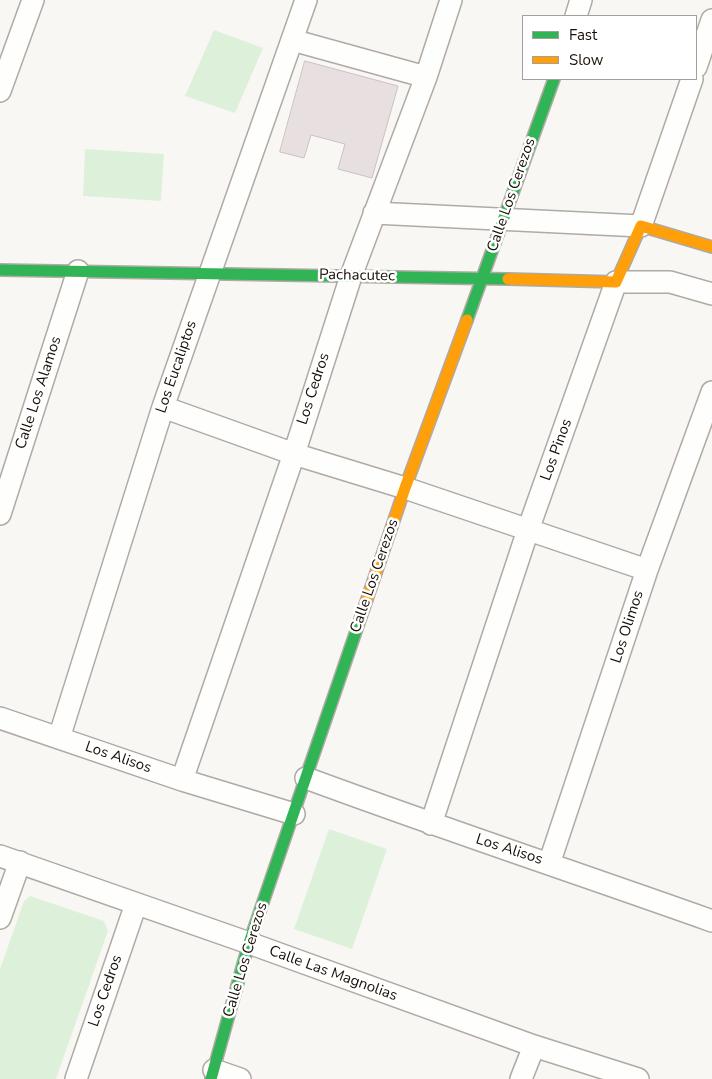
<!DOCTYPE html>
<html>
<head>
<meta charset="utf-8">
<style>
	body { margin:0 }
	#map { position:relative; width:712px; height:1079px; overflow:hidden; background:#f9f7f4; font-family:"Nunito Sans",sans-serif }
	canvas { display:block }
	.legend { position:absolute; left:522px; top:15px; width:175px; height:65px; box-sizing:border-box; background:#fff; border:1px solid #a39f9b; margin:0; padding:6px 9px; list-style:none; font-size:15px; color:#181006 }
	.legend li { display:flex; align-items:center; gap:10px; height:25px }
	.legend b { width:25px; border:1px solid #a39f9b }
</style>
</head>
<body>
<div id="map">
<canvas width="712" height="1079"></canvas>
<ul class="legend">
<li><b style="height:6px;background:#30b455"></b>Fast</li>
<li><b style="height:6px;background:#ff9f0a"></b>Slow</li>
</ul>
</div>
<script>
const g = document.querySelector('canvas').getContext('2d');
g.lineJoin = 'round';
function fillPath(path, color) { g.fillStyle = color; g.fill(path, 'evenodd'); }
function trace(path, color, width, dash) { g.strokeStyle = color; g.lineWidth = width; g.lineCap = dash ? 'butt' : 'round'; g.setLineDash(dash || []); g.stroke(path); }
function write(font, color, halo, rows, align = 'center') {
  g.font = font + ' "Nunito Sans",sans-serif'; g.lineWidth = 5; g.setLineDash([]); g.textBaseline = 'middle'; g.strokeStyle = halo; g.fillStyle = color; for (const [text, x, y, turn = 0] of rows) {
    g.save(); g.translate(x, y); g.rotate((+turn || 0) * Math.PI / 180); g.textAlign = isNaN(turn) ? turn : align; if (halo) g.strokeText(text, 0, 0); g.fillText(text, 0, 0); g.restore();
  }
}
const green = new Path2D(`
	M 214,30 L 263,48 L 235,113 L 185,96 Z
	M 85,149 L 164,154 L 161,201 L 83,196 Z
	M 329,829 L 387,849 L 352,949 L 294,929 Z
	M 30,896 L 104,921 L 108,931 L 56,1079 L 0,1079 L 0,969 L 24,901 Z`);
const building = new Path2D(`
	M 305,61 L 398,86 L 372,178 L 338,169 L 345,144 L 311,135 L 304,158 L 280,152 Z`);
const street = new Path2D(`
	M 576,16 L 581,0
	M 292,40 L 426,77
	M 696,67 L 712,20
	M 0,91 L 33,0
	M 374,213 L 641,226 L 692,79
	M 163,407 L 294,454 L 405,488 L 647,570
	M 0,514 L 78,271
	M 0,718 L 182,780 L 294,814
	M 59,738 L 163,407 L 306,0
	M 306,778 C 441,828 577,873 712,921
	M 182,780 L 294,454 L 351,276 L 426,77 L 451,0
	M 431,824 L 528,530 L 616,282 L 670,282 L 712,294
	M 0,856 L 249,943 L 534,1046 L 638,1079
	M 549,864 L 647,570 L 712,392
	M 0,918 L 20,862
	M 214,1070 L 240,1079
	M 76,1079 L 136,904
	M 521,1079 L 534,1046`);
const fast = new Path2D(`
	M 0,270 L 508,279
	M 467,320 L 554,79
	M 211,1079 L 249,943 L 364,608`);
const slow = new Path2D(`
	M 508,279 L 616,282 L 641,226 L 712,247
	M 364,608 L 405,488 L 467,320`);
const streetNames = [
	["Calle Los Cerezos",512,195,-71],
	["Pachacutec",357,276,1],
	["Los Eucaliptos",177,367,-71],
	["Los Cedros",314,389,-72],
	["Calle Los Alamos",39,393,-72],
	["Los Pinos",557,450,-70],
	["Calle Los Cerezos",375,576,-71],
	["Los Olimos",628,627,-72],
	["Los Alisos",118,758,19],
	["Los Alisos",509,850,18],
	["Calle Los Cerezos",246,960,-73],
	["Calle Las Magnolias",333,974,20],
	["Los Cedros",106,991,-71]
];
fillPath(green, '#ddf1da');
fillPath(building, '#e8dfe1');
trace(building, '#c9c1c2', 1);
trace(street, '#afaaa3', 24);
trace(fast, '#afaaa3', 14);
trace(slow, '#afaaa3', 14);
trace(street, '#fefefd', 21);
trace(fast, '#30b455', 11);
trace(slow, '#ff9f0a', 11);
write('15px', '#181006', '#fff', streetNames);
</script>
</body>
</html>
